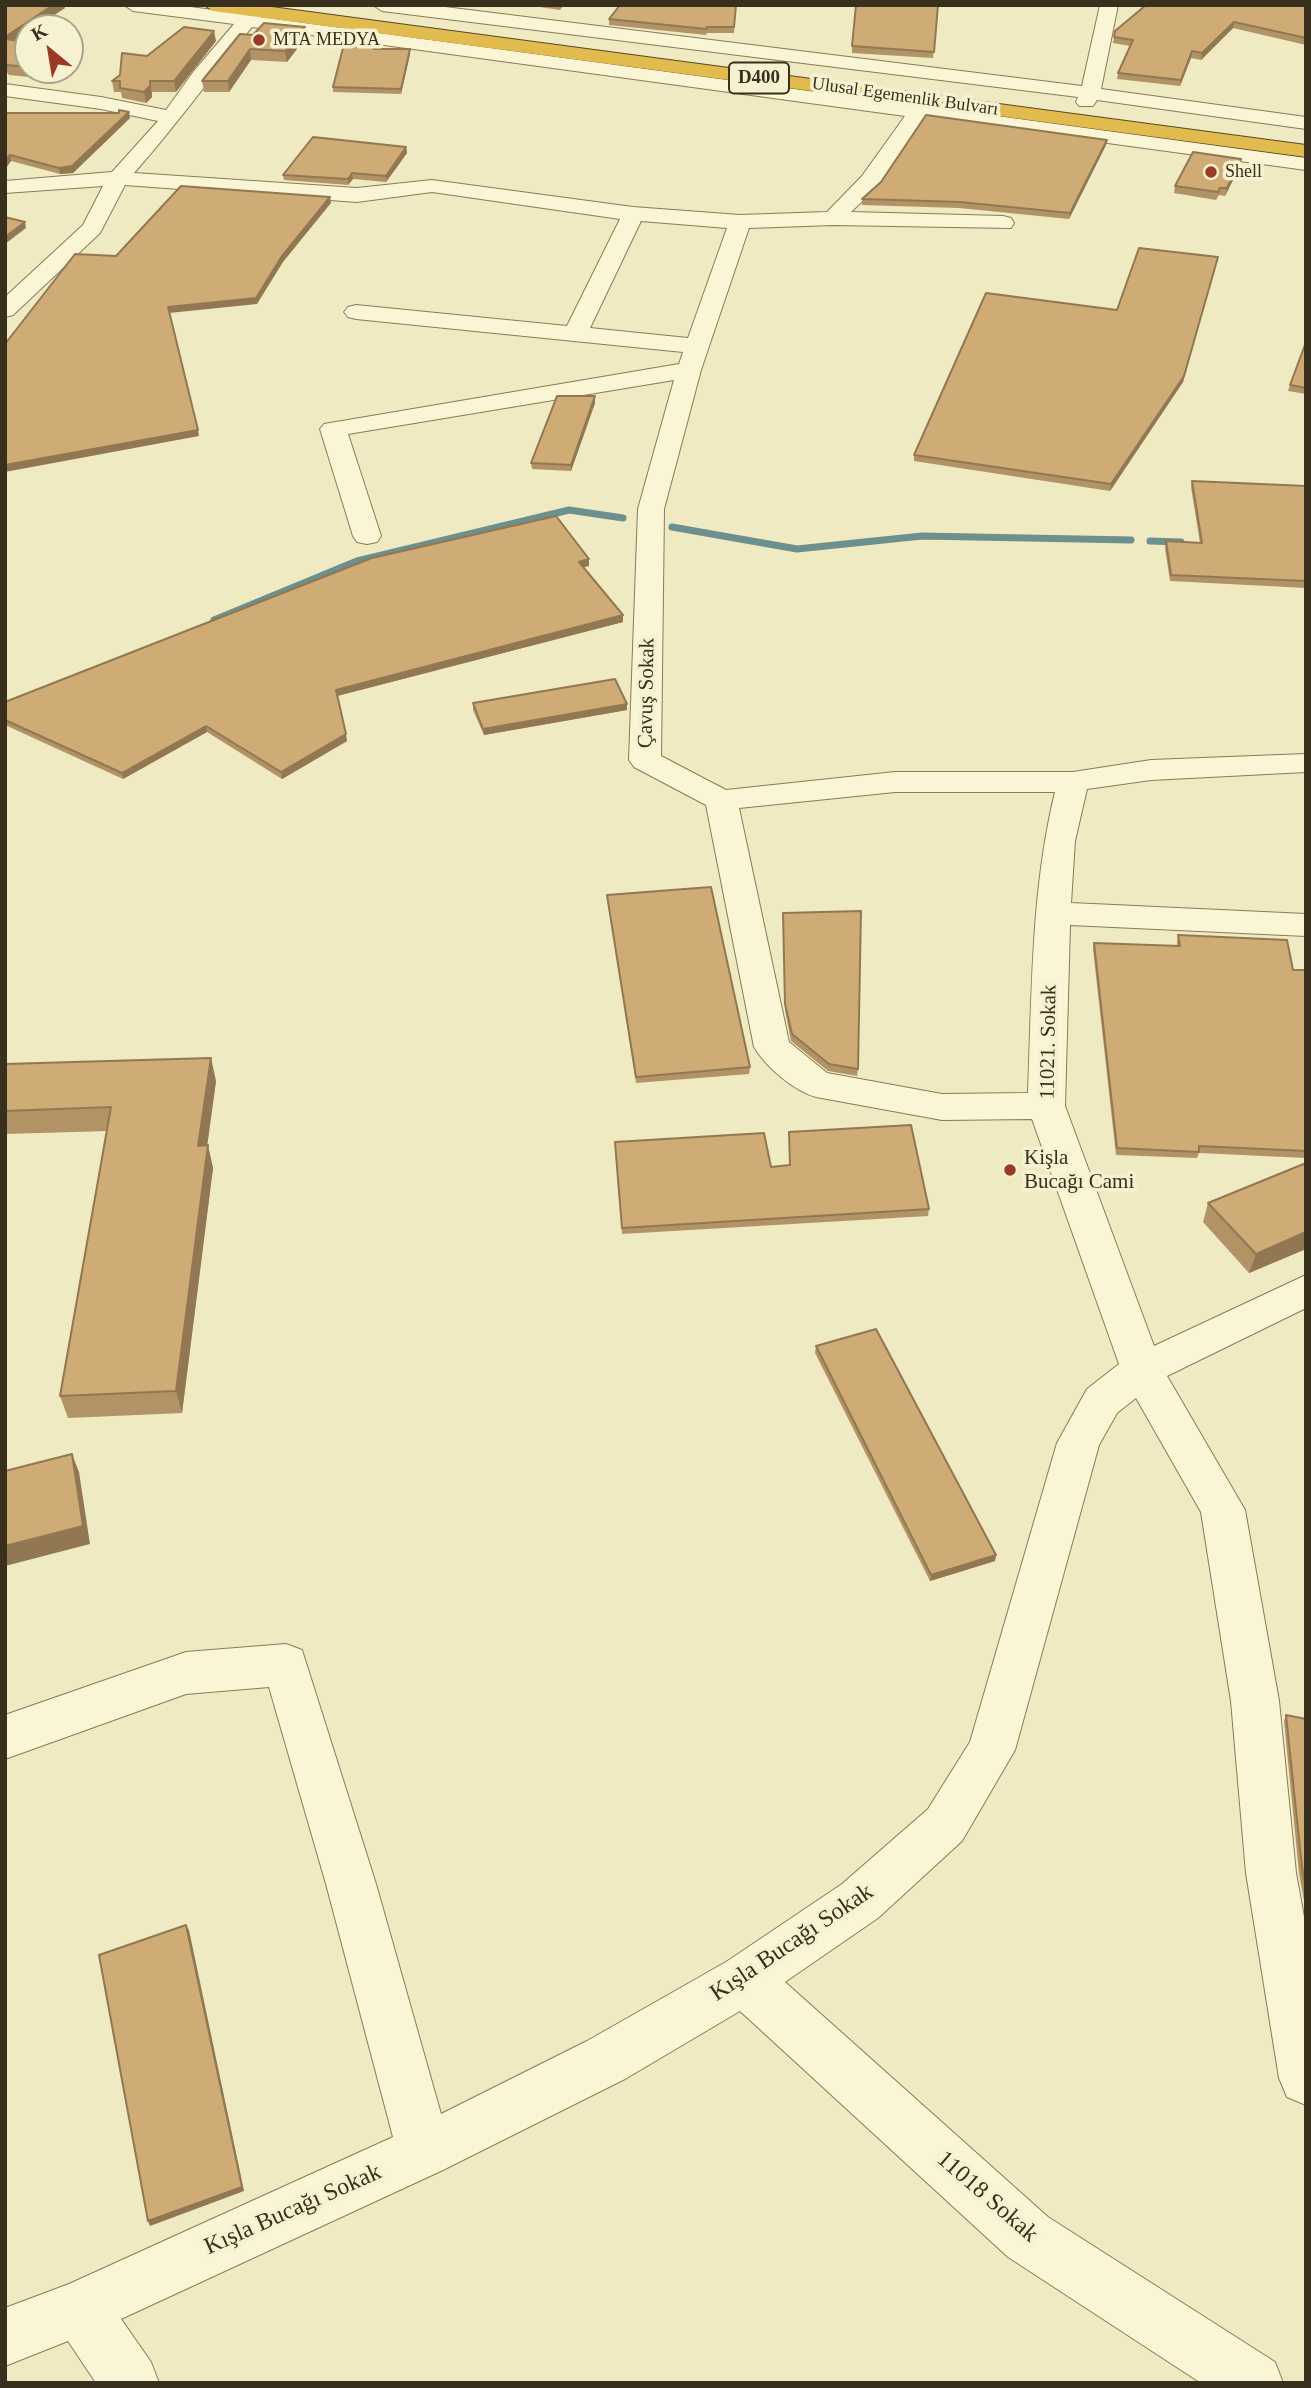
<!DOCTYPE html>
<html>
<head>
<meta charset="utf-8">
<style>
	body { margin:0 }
	#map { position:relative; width:1311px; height:2388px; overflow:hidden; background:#efeac1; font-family:"Times New Roman",serif }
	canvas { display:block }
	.frame { position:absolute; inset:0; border:7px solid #392f1d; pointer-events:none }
	.north { position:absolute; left:14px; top:14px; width:70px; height:70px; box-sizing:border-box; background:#f6f2d1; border:2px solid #aaa489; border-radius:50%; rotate:330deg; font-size:19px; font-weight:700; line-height:28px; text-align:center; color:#392f1d }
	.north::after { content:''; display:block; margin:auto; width:24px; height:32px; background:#9a3a26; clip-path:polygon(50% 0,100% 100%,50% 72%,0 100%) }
</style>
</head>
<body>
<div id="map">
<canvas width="1311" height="2388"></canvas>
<div class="frame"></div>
<div class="north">K</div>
</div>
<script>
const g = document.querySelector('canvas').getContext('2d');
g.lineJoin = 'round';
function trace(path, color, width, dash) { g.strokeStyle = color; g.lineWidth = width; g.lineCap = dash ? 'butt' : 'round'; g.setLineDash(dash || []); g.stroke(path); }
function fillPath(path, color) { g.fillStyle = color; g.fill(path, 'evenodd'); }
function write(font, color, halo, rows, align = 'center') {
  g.font = font + ' "Times New Roman",serif'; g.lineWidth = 7; g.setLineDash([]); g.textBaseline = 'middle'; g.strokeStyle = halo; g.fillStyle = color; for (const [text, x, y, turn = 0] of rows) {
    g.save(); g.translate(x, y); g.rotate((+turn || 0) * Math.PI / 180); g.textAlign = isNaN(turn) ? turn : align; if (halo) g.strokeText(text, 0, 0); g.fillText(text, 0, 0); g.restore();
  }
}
const stream = new Path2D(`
	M 672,527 L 797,549 L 922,536 L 1131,540
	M 1150,541 L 1181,542
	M 214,620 L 357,561 L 569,510 L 623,518`);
const minor = new Path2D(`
	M 124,5 L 176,5 L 242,14 L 248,7 L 255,5 L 264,11 L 260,17 L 913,105 L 919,96 L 933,96 L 936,100 L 931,107 L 1306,158 L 1306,170 L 924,118 L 878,186 L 851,212 L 1003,216 L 1011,218 L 1014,223 L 1011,228 L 833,225 L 749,228 L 701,370 L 664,509 L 661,756 L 726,790 L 895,772 L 1073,772 L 1151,760 L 1306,754 L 1306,772 L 1151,780 L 1087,789 L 1075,841 L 1071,903 L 1306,914 L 1306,936 L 1070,925 L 1065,1106 L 1154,1346 L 1306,1275 L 1306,1308 L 1167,1376 L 1245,1510 L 1279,1701 L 1296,1873 L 1306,1928 L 1306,2105 L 1287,2097 L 1279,2078 L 1246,1873 L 1231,1701 L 1201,1512 L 1136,1398 L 1117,1413 L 1099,1445 L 1015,1750 L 962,1841 L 878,1918 L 785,1982 L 1048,2217 L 1275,2362 L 1283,2383 L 1201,2383 L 1008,2257 L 740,2011 L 625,2079 L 443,2170 L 121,2319 L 151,2362 L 159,2383 L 96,2383 L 68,2341 L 5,2366 L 5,2308 L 69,2284 L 393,2137 L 326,1884 L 269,1687 L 186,1694 L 5,1759 L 5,1715 L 186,1652 L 286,1644 L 302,1650 L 376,1884 L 441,2114 L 587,2041 L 726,1962 L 842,1884 L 928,1809 L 970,1742 L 1057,1443 L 1087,1389 L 1119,1364 L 1032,1119 L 942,1120 L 816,1097 C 794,1091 766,1067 754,1047 L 706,805 L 634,767 L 629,760 L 638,509 L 674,380 L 348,434 L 381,536 L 377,542 L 367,544 L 357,542 L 353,536 L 320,429 L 324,424 L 679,364 L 683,352 L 356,319 L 348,317 L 344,312 L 348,307 L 356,305 L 567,326 L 620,219 L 432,192 L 357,202 L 125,185 L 100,233 L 13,315 L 5,317 L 5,297 L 83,225 L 103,186 L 5,193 L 5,181 L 112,172 L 158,121 L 101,109 L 5,96 L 5,84 L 101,97 L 166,110 L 194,71 L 234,24 L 133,11 ZM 252,27 L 905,116 L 862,176 L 827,212 L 740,215 L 633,207 L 432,180 L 357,188 L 134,173 C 176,126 212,75 252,27 ZM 641,221 L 727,228 L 688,338 L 590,328 ZM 895,792 L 1055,792 C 1031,890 1032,992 1028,1093 L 942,1094 L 827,1073 L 789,1042 L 739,808 Z
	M 373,5 L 429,5 L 1082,86 L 1100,5 L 1118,5 L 1101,89 L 1306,117 L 1306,129 L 1097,100 L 1093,106 L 1079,106 L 1076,102 L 1078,97 L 382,11 Z`);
const highway = new Path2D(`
	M 204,5 L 257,5 L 1306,145 L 1306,157 L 213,11 Z`);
const wall = new Path2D(`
	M 5,5 L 65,8 L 28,28 L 28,32 L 16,40 L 28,42 L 29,77 L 9,75 L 5,70 Z
	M 526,5 L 564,5 L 560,10 Z
	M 736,5 L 734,33 L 707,33 L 706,35 L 609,25 L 609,19 Z
	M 938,5 L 933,58 L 852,53 L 852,46 Z
	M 1306,5 L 1306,45 L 1233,28 L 1201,60 L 1191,58 L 1180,86 L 1117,79 L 1118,73 L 1130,46 L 1113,43 L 1115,31 Z
	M 253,35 L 306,37 L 287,62 L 251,60 L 229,92 L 204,92 L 202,81 Z
	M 216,41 L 176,92 L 152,92 L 152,97 L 146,103 L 122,98 L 121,92 L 114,92 L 112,81 L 147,56 Z
	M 375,49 L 410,49 L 410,54 L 401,94 L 333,92 L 333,87 Z
	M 5,113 L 130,118 L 73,173 L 60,174 L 11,161 L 5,169 Z
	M 1107,140 L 1106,145 L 1069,219 L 959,208 L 862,205 L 862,199 Z
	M 406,147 L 407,153 L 386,182 L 353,179 L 348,185 L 284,180 L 283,175 Z
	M 1240,166 L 1225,196 L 1219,195 L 1216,200 L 1174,193 L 1175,186 Z
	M 1216,263 L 1183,382 L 1110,491 L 914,461 L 914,455 L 1117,310 Z
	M 1306,342 L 1306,394 L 1288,391 L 1290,385 Z
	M 595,396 L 595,403 L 571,471 L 532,469 L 531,463 Z
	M 1192,481 L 1306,486 L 1306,588 L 1170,581 L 1165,548 L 1166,541 L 1200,543 L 1191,487 Z
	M 589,559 L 589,566 L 583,567 L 623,622 L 337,696 L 347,741 L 282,779 L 207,732 L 123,779 L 5,725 L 5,702 Z
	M 473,703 L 627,710 L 484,735 L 473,710 Z
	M 607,895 L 750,1067 L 749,1074 L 636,1083 Z
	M 783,913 L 858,1069 L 857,1076 L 828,1071 L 791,1041 L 785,1010 Z
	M 1178,935 L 1293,970 L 1306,970 L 1306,1158 L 1199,1153 L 1197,1158 L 1116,1155 L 1093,949 L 1094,943 L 1177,946 L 1177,942 Z
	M 5,1064 L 216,1081 L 207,1145 L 213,1168 L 182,1413 L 68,1418 L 60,1396 L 107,1131 L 5,1134 Z
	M 789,1132 L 929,1209 L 928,1216 L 622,1234 L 615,1149 L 771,1167 L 789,1165 Z
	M 1306,1163 L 1306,1249 L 1249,1273 L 1203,1222 L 1208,1203 Z
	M 816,1346 L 996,1555 L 995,1561 L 930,1581 L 815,1353 Z
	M 1286,1715 L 1306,1719 L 1306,1912 L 1299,1873 L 1284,1721 Z`);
const shadedWall = new Path2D(`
	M 53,5 L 64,5 L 65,8 L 35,28 L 28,28 L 28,32 L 5,48 L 5,37 Z
	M 1234,22 L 1233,28 L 1201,60 L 1202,53 Z
	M 305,27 L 306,37 L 287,62 L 285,51 Z
	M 214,31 L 216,41 L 176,92 L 174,81 Z
	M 250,49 L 251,60 L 229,92 L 228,81 Z
	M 410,49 L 410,54 L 401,94 L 401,89 Z
	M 1192,51 L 1191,58 L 1180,86 L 1181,80 Z
	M 28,67 L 28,70 L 39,70 L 29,77 L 27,68 Z
	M 150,81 L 152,97 L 146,103 L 144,92 Z
	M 129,112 L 130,118 L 73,173 L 60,174 L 59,168 Z
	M 1107,140 L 1106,145 L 1069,219 L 1070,213 Z
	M 406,147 L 407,153 L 386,182 L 386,176 Z
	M 10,155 L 11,161 L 5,169 L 5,161 Z
	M 1241,159 L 1240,166 L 1225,196 L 1227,188 Z
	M 352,173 L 353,179 L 348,185 L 348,179 Z
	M 330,197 L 331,203 L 283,262 L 257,304 L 169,313 L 168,307 L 282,256 Z
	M 25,222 L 26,228 L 5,244 L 5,237 Z
	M 1216,263 L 1183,382 L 1110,491 L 1111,484 Z
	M 595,396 L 595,403 L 571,471 L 571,465 Z
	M 198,430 L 199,436 L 5,472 L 5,465 Z
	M 589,559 L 589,566 L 579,568 L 579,562 Z
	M 623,615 L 623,622 L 337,696 L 336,690 Z
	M 627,704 L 627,710 L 484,735 L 483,729 Z
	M 206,726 L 207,732 L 123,779 L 122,773 Z
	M 346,734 L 347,741 L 282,779 L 281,772 Z
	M 211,1058 L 216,1081 L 204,1169 L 198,1146 Z
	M 208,1145 L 213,1168 L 182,1413 L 176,1391 Z
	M 1306,1232 L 1306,1249 L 1249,1273 L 1256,1254 Z
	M 72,1454 L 79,1472 L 90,1544 L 5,1566 L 5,1546 Z
	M 996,1555 L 995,1561 L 930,1581 L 931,1575 Z
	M 186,1925 L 189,1930 L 244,2191 L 150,2226 L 148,2221 Z`);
const building = new Path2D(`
	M 5,5 L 53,5 L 5,37 Z
	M 620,5 L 736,5 L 734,27 L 707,27 L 706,29 L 609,19 Z
	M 856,5 L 938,5 L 934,52 L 852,46 Z
	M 1146,5 L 1306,5 L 1306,38 L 1234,22 L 1202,53 L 1192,51 L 1181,80 L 1118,73 L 1133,40 L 1114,37 L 1115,31 Z
	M 264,23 L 305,27 L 285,51 L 250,49 L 228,81 L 202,81 L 240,34 L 253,35 Z
	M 184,27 L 214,31 L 174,81 L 150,81 L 150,86 L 144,92 L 120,88 L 120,81 L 112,81 L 120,75 L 122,53 L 147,56 Z
	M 5,39 L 28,42 L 28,67 L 7,65 L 5,63 Z
	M 344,44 L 375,44 L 374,49 L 410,49 L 401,89 L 333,87 Z
	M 119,110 L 129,112 L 72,166 L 59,168 L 10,155 L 5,161 L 5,113 L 119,113 Z
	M 926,115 L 1107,140 L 1070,213 L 960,202 L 862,199 L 881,182 Z
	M 313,137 L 406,147 L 386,176 L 352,173 L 348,179 L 283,175 Z
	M 1193,152 L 1241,159 L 1227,188 L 1220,188 L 1218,192 L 1175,186 Z
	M 181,186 L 330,197 L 282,256 L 256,298 L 168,307 L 198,430 L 5,465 L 5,344 L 75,254 L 116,256 Z
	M 5,217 L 25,222 L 5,237 Z
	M 1139,248 L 1218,257 L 1184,376 L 1111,484 L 914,455 L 986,293 L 1117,310 Z
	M 1306,342 L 1306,388 L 1290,385 Z
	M 557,396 L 595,396 L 571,465 L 531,463 Z
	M 1192,481 L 1306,486 L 1306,581 L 1171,575 L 1166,541 L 1202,543 Z
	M 556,516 L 589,559 L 579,562 L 623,615 L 336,690 L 346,734 L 281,772 L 206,726 L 122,773 L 5,720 L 5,702 L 372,558 Z
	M 615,679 L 627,704 L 483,729 L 473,703 Z
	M 711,887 L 750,1067 L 636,1077 L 607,895 Z
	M 861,911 L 858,1069 L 829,1064 L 792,1034 L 785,1004 L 783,913 Z
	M 1178,935 L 1287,940 L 1293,970 L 1306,970 L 1306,1151 L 1199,1146 L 1199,1152 L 1117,1148 L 1094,943 L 1180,946 Z
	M 211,1058 L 198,1146 L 208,1145 L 176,1391 L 60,1396 L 111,1107 L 5,1111 L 5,1064 Z
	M 911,1125 L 929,1209 L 622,1228 L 615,1142 L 764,1133 L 771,1167 L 790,1165 L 789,1132 Z
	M 1306,1163 L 1306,1232 L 1256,1254 L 1208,1203 Z
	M 876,1329 L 996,1555 L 931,1575 L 816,1346 Z
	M 72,1454 L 83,1526 L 5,1546 L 5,1471 Z
	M 1286,1715 L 1306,1719 L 1306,1890 L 1302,1867 Z
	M 186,1925 L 242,2187 L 148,2221 L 99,1955 Z`);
const markers = [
	[259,40,7,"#9a3a26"],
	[1211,172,7,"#9a3a26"],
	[1010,1170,7,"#9a3a26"]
];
const farPoinames = [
	["MTA MEDYA",273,40],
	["Shell",1225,172]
];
const farStreetnames = [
	["Ulusal Egemenlik Bulvarı",905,97,8]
];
const shields = [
	[759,78,60]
];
const shieldNames = [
	["D400",759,78]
];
const streetNames = [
	["Çavuş Sokak",647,693,-89],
	["11021. Sokak",1049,1042,-89]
];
const poiNames = [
	["Kişla",1024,1158],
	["Bucağı Cami",1024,1182]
];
const nearStreetnames = [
	["Kışla Bucağı Sokak",792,1943,-34],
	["11018 Sokak",987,2197,41],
	["Kışla Bucağı Sokak",293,2210,-24]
];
trace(stream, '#6b908d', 7);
trace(minor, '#897b58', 2);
trace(highway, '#57482c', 2);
fillPath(minor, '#faf5d5');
fillPath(highway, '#e2bb4e');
fillPath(wall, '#b29365');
fillPath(shadedWall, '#917853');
fillPath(building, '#cfab76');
trace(building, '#917853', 2);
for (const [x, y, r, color] of markers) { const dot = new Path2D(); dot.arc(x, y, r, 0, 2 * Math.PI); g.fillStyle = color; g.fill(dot); trace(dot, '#f6f2d1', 2.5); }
write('18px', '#392f1d', '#f6f2d1', farPoinames, 'left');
write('18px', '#392f1d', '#f6f2d1', farStreetnames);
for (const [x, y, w] of shields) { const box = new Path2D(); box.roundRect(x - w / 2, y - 15.5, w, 31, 5); g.fillStyle = '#f6f2d1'; g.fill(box); trace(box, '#392f1d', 2); }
write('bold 19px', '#392f1d', null, shieldNames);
write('21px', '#392f1d', '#f6f2d1', streetNames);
write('21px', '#392f1d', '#f6f2d1', poiNames, 'left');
write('24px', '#392f1d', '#f6f2d1', nearStreetnames);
</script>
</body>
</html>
